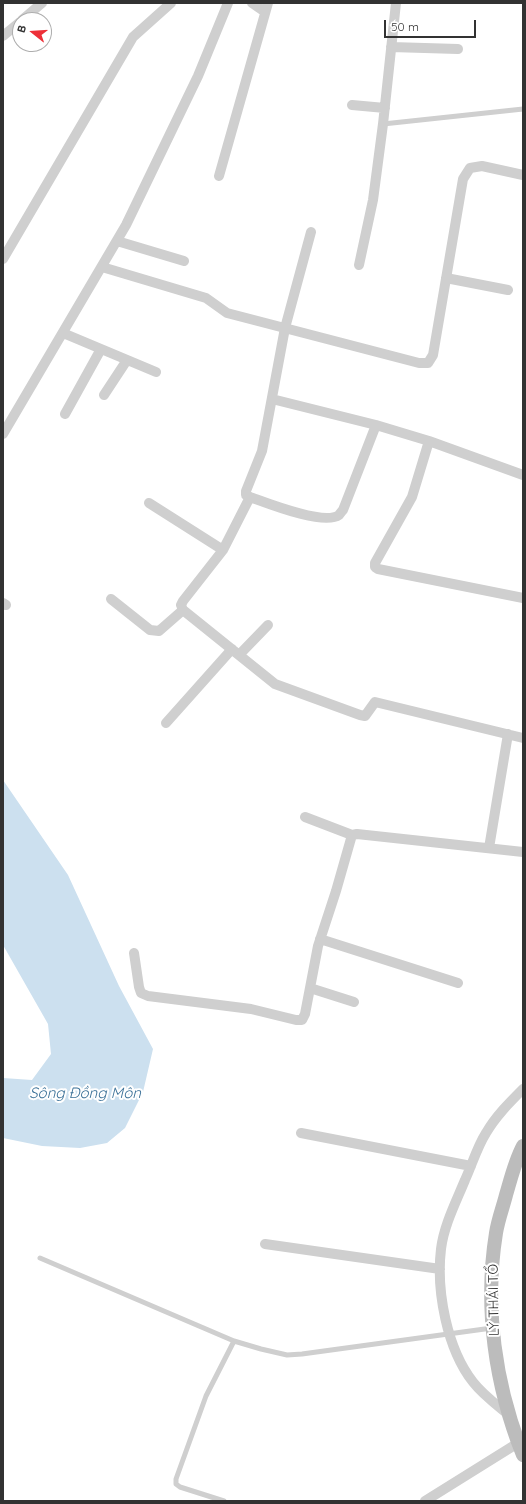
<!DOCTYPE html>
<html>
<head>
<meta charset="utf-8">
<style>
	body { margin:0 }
	#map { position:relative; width:526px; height:1504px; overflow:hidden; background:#fff; font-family:Quicksand,sans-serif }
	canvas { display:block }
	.frame { position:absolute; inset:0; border:4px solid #323232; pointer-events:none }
	.north { position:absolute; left:12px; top:12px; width:40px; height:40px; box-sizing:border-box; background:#fff; border:1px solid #adadad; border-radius:50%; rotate:287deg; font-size:11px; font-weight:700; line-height:16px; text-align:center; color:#323232 }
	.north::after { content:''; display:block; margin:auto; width:14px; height:18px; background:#ed3038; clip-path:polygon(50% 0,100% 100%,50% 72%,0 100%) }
	.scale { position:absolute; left:384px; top:20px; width:92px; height:18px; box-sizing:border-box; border:2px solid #323232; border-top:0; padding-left:5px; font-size:12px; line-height:14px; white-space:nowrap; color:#323232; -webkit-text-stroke:3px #fff; paint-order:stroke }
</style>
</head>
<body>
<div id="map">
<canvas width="526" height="1504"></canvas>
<div class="frame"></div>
<div class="north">B</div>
<div class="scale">50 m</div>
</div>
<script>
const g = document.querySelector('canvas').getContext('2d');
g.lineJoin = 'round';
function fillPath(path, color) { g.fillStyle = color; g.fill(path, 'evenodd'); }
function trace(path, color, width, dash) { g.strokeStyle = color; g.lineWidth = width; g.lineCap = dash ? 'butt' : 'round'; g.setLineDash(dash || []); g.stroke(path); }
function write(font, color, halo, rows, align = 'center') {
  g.font = font + ' Quicksand,sans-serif'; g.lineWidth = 4; g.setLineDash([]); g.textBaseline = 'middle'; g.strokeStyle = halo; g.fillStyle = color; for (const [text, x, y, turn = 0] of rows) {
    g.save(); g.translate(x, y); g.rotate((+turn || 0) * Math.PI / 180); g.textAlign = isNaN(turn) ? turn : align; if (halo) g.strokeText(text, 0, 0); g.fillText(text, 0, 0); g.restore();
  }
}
const water = new Path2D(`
	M 3,780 L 68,875 L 119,986 L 153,1049 L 143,1092 L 125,1128 L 107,1143 L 80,1148 L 42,1146 L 3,1138 L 3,1078 L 32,1080 L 51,1054 L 48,1024 L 3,945 Z`);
const service = new Path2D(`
	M 383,124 L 523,109
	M 40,1258 L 234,1341 L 261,1349 L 287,1355 L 302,1354 L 492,1328
	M 224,1501 L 180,1487 L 176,1484 L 176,1479 L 206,1396 L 234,1341`);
const minor = new Path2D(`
	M 252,3 L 265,12
	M 22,20 L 42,3
	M 3,36 L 20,22
	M 391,47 L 458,49
	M 352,105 L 385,108
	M 219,176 L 268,3
	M 311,232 L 285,328 L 262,451 L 246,491 L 246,495 L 250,497 C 267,503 324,526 339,515 C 339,515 342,511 343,510 L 376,425
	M 117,241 L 184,261
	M 3,259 L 133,37 L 171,3
	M 359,265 L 373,200 L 383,124 L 396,3
	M 102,267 L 206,298 L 227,313 L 419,363 L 428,363 L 433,355 L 463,179 L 470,168 L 482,166 L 523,175
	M 446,278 L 508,290
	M 63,333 L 156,372
	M 104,395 L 127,360
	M 272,399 L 376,425 L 429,441 L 523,475
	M 65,414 L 101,349
	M 3,434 L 126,225 L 198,76 L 228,3
	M 429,441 L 412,497 L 375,563 L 375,567 L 378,569 L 523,598
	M 250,497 L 223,550 L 183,601 L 181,605 L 183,610 L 275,684 L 360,715 L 365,716 L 375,702 L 523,738
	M 149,503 L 223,550
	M 111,599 L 150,630 L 159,631 L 183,610
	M 3,603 L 6,605
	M 239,655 L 268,625
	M 166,723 L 232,649
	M 305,817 L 352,835 L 357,834 L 523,852
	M 489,848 L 508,734
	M 320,939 L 458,983
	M 134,953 L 139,987 L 141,993 L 148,996 L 251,1009 L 296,1020 L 302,1020 L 305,1014 L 318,946 L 336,891 L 352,835
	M 310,988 L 354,1002
	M 301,1133 L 471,1166
	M 265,1244 L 440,1269
	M 509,1415 C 497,1405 483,1395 473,1382 C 447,1349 436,1291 441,1249 C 444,1225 456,1202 465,1180 C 472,1165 477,1147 486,1133 C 496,1116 509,1103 523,1089
	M 425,1501 L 518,1443`);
const secondary = new Path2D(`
	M 523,1146 C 515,1161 511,1178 506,1195 C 503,1207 498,1220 496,1233 C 484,1307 495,1385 523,1455`);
const streetNames = [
	["LÝ THÁI TỔ",494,1300,-91]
];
const waterNames = [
	["Sông Đồng Môn",85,1093]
];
fillPath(water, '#cce0ef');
trace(service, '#cfcfcf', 5);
trace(minor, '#cfcfcf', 10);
trace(secondary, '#bcbcbc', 14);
write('14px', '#323232', '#fff', streetNames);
write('italic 15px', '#3b7198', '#fff', waterNames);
</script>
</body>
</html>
